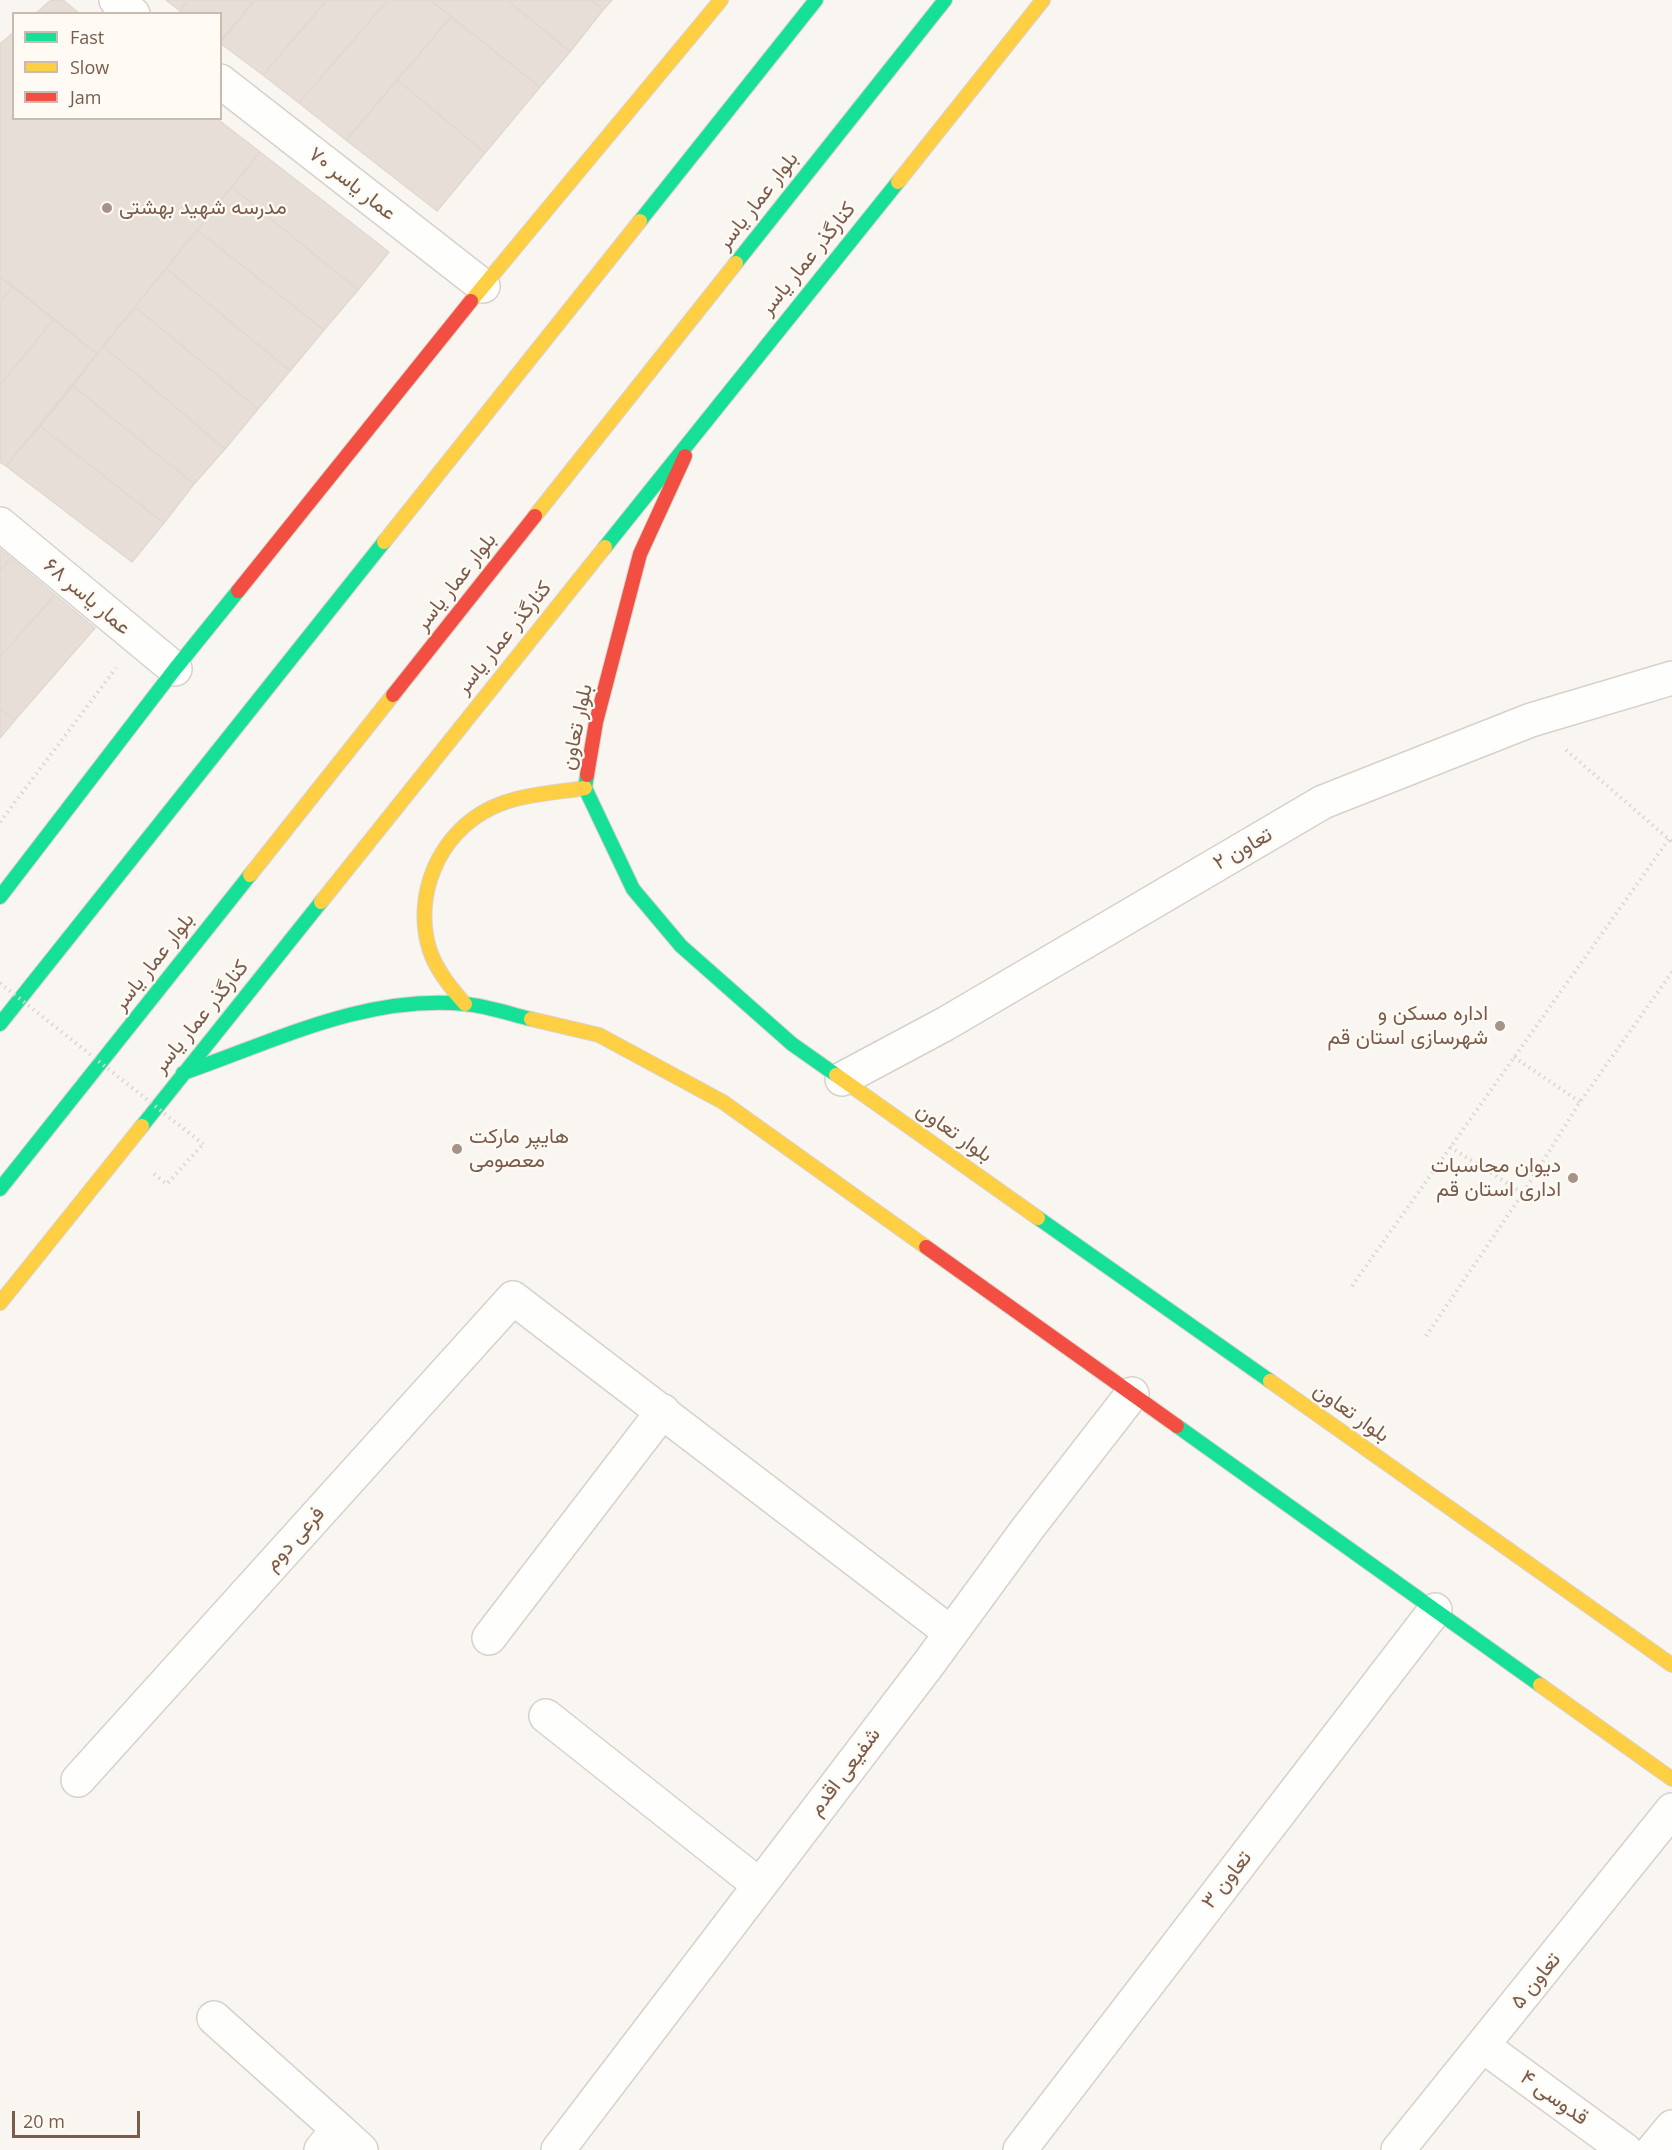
<!DOCTYPE html>
<html>
<head>
<meta charset="utf-8">
<style>
	body { margin:0 }
	#map { position:relative; width:1672px; height:2150px; overflow:hidden; background:#f9f5f0; font-family:"Open Sans",sans-serif }
	canvas { display:block }
	.legend { position:absolute; left:12px; top:12px; width:210px; height:108px; box-sizing:border-box; background:#fffaf3; border:2px solid #cabbb1; margin:0; padding:8px 10px; list-style:none; font-size:18px; color:#7a5c4d }
	.legend li { display:flex; align-items:center; gap:12px; height:30px }
	.legend b { width:30px; border:2px solid #cabbb1 }
	.scale { position:absolute; left:12px; top:2111px; width:128px; height:27px; box-sizing:border-box; border:3px solid #7a5c4d; border-top:0; padding-left:8px; font-size:18px; line-height:21px; white-space:nowrap; color:#7a5c4d; -webkit-text-stroke:4px #fffaf3; paint-order:stroke }
</style>
</head>
<body>
<div id="map">
<canvas width="1672" height="2150"></canvas>
<ul class="legend">
<li><b style="height:8px;background:#16e098"></b>Fast</li>
<li><b style="height:8px;background:#ffcf43"></b>Slow</li>
<li><b style="height:8px;background:#f24e42"></b>Jam</li>
</ul>
<div class="scale">20 m</div>
</div>
<script>
const g = document.querySelector('canvas').getContext('2d');
g.lineJoin = 'round';
function fillPath(path, color) { g.fillStyle = color; g.fill(path, 'evenodd'); }
function trace(path, color, width, dash) { g.strokeStyle = color; g.lineWidth = width; g.lineCap = dash ? 'butt' : 'round'; g.setLineDash(dash || []); g.stroke(path); }
function write(font, color, halo, rows, align = 'center') {
  g.font = font + ' "Open Sans",Vazirmatn,sans-serif'; g.lineWidth = 4.5; g.setLineDash([]); g.textBaseline = 'middle'; g.strokeStyle = halo; g.fillStyle = color; for (const [text, x, y, turn = 0] of rows) {
    g.save(); g.translate(x, y); g.rotate((+turn || 0) * Math.PI / 180); g.textAlign = isNaN(turn) ? turn : align; if (halo) g.strokeText(text, 0, 0); g.fillText(text, 0, 0); g.restore();
  }
}
const building = new Path2D(`
	M 51,0 L 63,0 L 80,14 L 35,14 Z
	M 166,0 L 188,0 L 180,11 Z
	M 188,0 L 255,0 L 220,41 L 220,14 L 183,14 L 180,11 Z
	M 255,0 L 327,0 L 263,75 L 220,43 Z
	M 327,0 L 388,0 L 299,103 L 263,75 Z
	M 388,0 L 430,0 L 451,17 L 346,140 L 299,103 Z
	M 430,0 L 507,0 L 570,52 L 540,87 Z
	M 507,0 L 591,0 L 603,10 L 570,52 Z
	M 591,0 L 612,0 L 603,10 Z
	M 451,17 L 540,87 L 485,153 L 397,80 Z
	M 14,32 L 14,118 L 216,118 L 260,152 L 97,354 L 0,277 L 0,44 Z
	M 397,80 L 485,153 L 437,211 L 346,140 Z
	M 260,152 L 389,252 L 358,290 L 232,187 Z
	M 232,187 L 358,290 L 324,330 L 197,230 Z
	M 197,230 L 324,330 L 290,371 L 166,268 Z
	M 166,268 L 290,371 L 258,409 L 135,307 Z
	M 0,277 L 13,286 L 0,302 Z
	M 13,286 L 54,319 L 0,385 L 0,302 Z
	M 135,307 L 258,409 L 225,449 L 103,346 Z
	M 54,319 L 97,354 L 6,466 L 0,462 L 0,385 Z
	M 103,346 L 225,449 L 194,484 L 73,386 Z
	M 73,386 L 194,484 L 164,523 L 40,426 Z
	M 40,426 L 164,523 L 132,562 L 6,466 Z
	M 0,549 L 11,558 L 0,571 Z
	M 11,558 L 55,595 L 0,657 L 0,571 Z
	M 55,595 L 95,628 L 15,720 L 0,709 L 0,657 Z
	M 0,709 L 15,720 L 0,738 Z`);
const path = new Path2D(`
	M 1566,750 L 1672,842
	M 0,822 L 116,668
	M 1514,1057 L 1580,1102
	M 1450,1147 L 1523,1193
	M 154,1174 L 167,1184 L 203,1144
	M 1352,1286 L 1669,839
	M 1426,1336 L 1523,1193 L 1580,1102 L 1672,972`);
const street = new Path2D(`
	M 116,0 L 133,14
	M 220,81 L 483,286
	M 0,524 L 175,669
	M 842,1079 L 945,1024 L 1323,802 L 1531,720 L 1672,678
	M 489,1638 L 663,1411
	M 546,1716 L 759,1885
	M 78,1780 L 513,1298 L 951,1633
	M 214,2018 L 338,2129 L 321,2150
	M 1483,2046 L 1625,2150
	M 338,2129 L 361,2150
	M 558,2150 L 930,1662 L 1028,1528 L 1132,1394
	M 1020,2150 L 1435,1610
	M 1398,2150 L 1672,1810
	M 1653,2150 L 1672,2127`);
const fast = new Path2D(`
	M 640,221 L 816,0
	M 736,263 L 945,0
	M 605,547 L 898,182
	M 587,775 L 585,788 L 633,889 L 681,946 L 792,1044 L 836,1075
	M 0,897 L 175,669 L 238,591
	M 0,1024 L 384,542
	M 183,1073 C 273,1042 366,994 465,1004 C 487,1006 510,1014 531,1019
	M 142,1126 L 321,902
	M 0,1189 L 250,875
	M 1038,1218 L 1270,1381
	M 1177,1426 L 1540,1685`);
const slow = new Path2D(`
	M 898,182 L 1043,0
	M 471,301 L 721,0
	M 535,516 L 736,263
	M 384,542 L 640,221
	M 250,875 L 393,695
	M 321,902 L 605,547
	M 465,1004 C 451,988 437,971 430,951 C 412,896 439,833 491,808 C 520,794 554,793 585,788
	M 531,1019 L 599,1035 L 723,1102 L 926,1247
	M 836,1075 L 1038,1218
	M 0,1303 L 142,1126
	M 1270,1381 L 1672,1665
	M 1540,1685 L 1672,1779`);
const jam = new Path2D(`
	M 238,591 L 471,301
	M 393,695 L 535,516
	M 587,775 L 596,722 L 640,554 L 685,456
	M 926,1247 L 1177,1426`);
const pathBridge = new Path2D(`
	M 0,983 L 203,1144`);
const markers = [
	[107,208,6,"#a69286"],
	[1500,1026,6,"#a69286"],
	[457,1149,6,"#a69286"],
	[1573,1178,6,"#a69286"]
];
const streetNames = [
	["عمار یاسر ۷۰",352,184,38],
	["بلوار عمار یاسر",758,201,-52],
	["کنارگذر عمار یاسر",808,259,-51],
	["بلوار عمار یاسر",456,582,-52],
	["عمار یاسر ۶۸",87,597,40],
	["کنارگذر عمار یاسر",504,638,-51],
	["بلوار تعاون",577,727,-78],
	["تعاون ۲",1243,849,-30],
	["بلوار عمار یاسر",154,962,-52],
	["کنارگذر عمار یاسر",201,1017,-51],
	["بلوار تعاون",954,1133,35],
	["بلوار تعاون",1351,1413,35],
	["فرعی دوم",295,1539,-48],
	["شفیعی اقدم",845,1772,-53],
	["تعاون ۳",1227,1880,-52],
	["تعاون ۵",1536,1981,-51],
	["قدوسی ۴",1554,2098,36]
];
const poiNames = [
	["مدرسه شهید بهشتی",119,208],
	["اداره مسکن و",1488,1014,"right"],
	["شهرسازی استان قم",1488,1038,"right"],
	["هایپر مارکت",469,1137],
	["معصومی",469,1161],
	["دیوان محاسبات",1561,1166,"right"],
	["اداری استان قم",1561,1190,"right"]
];
fillPath(building, '#e6ded7');
trace(building, '#e2d8d2', 1.5);
trace(street, '#d7d1cb', 36);
trace(fast, '#d9d2cb', 16);
trace(slow, '#d9d2cb', 16);
trace(jam, '#d9d2cb', 16);
trace(path, '#dcd5d0', 4, [1.5, 4.5]);
trace(street, '#fefefd', 33);
trace(fast, '#16e098', 14);
trace(slow, '#ffcf43', 14);
trace(jam, '#f24e42', 14);
trace(pathBridge, '#dcd5d0', 4, [1.5, 4.5]);
for (const [x, y, r, color] of markers) { const dot = new Path2D(); dot.arc(x, y, r, 0, 2 * Math.PI); g.fillStyle = color; g.fill(dot); trace(dot, '#fffaf3', 2); }
write('21px', '#7a5c4d', '#fffaf3', streetNames);
write('21px', '#7a5c4d', '#fffaf3', poiNames, 'left');
</script>
</body>
</html>
